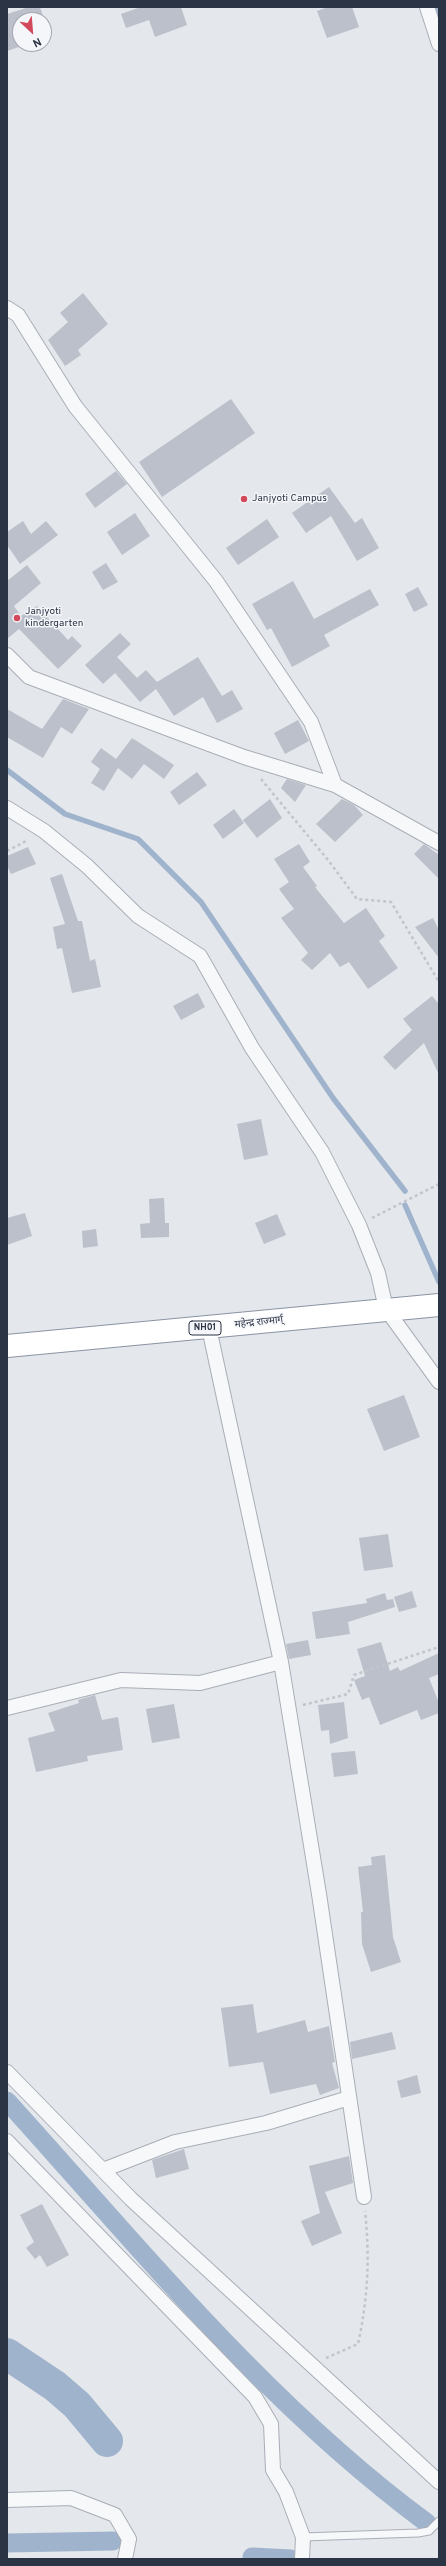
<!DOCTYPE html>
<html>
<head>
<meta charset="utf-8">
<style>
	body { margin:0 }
	#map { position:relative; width:446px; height:2566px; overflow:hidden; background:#e4e7ec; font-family:Overpass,sans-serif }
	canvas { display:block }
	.frame { position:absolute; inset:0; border:8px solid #2b3445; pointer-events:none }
	.north { position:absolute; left:12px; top:12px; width:40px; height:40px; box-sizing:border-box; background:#f4f6f9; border:1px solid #a4a8b1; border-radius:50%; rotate:154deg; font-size:11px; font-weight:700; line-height:16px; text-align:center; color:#2b3445 }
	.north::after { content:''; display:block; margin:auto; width:14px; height:18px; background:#d1495b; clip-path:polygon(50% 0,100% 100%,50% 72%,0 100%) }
</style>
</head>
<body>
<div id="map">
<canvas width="446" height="2566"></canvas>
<div class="frame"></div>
<div class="north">N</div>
</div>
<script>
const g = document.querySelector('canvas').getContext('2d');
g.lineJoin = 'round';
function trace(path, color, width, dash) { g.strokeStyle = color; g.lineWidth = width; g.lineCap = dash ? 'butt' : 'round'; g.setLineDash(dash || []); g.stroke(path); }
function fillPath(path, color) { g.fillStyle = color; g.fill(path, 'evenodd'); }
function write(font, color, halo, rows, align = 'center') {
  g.font = font + ' Overpass,"Noto Sans Devanagari",sans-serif'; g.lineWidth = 3; g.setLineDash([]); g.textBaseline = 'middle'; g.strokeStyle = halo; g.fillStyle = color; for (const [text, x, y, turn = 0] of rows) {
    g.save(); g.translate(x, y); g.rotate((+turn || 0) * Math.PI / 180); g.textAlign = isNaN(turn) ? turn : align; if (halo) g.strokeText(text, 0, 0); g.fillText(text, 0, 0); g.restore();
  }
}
const stream = new Path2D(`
	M 436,7 L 439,16
	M 7,770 L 65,814 L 138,839 L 201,902 L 333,1098 L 405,1191
	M 405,1205 L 439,1282`);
const canal = new Path2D(`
	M 7,2101 C 140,2248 267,2405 427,2523
	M 7,2543 L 113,2541
	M 252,2557 L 291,2559`);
const river = new Path2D(`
	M 7,2354 L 55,2386 L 77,2405 L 107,2441`);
const building = new Path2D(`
	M 29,7 L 40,7 L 50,36 L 44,38 L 44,20 L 20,20 L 20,44 L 28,44 L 7,51 L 7,14 Z
	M 141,7 L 181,7 L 187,25 L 155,37 L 149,20 L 126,28 L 121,14 Z
	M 328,7 L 352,7 L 359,27 L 327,38 L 317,11 Z
	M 83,293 L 108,324 L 78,350 L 81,355 L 65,366 L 48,340 L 68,322 L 60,313 Z
	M 231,399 L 255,433 L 162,497 L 139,462 Z
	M 116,471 L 127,484 L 95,508 L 85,494 Z
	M 329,487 L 355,523 L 362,518 L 379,548 L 357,561 L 331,516 L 306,533 L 292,513 Z
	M 135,513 L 150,536 L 122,555 L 107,532 Z
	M 267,519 L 279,537 L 238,565 L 226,548 Z
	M 23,521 L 31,534 L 46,521 L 58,535 L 20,564 L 7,545 L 7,532 Z
	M 106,563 L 118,582 L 103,590 L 92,572 Z
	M 27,565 L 41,583 L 14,606 L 21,616 L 37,606 L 68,640 L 72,636 L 82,646 L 58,669 L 19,629 L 7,639 L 7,581 Z
	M 293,581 L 314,619 L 370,589 L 379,605 L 324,635 L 330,646 L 292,667 L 271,628 L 267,630 L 252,604 Z
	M 418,587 L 428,605 L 414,612 L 405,594 Z
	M 120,633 L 131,644 L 117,657 L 137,678 L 146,670 L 157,682 L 198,657 L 222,696 L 232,690 L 243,709 L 217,723 L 203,697 L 174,716 L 156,689 L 140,702 L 115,673 L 103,684 L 85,665 Z
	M 63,699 L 89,709 L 72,734 L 61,727 L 43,758 L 7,737 L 7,709 L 42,729 Z
	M 298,720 L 309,741 L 285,754 L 274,733 Z
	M 132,738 L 174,765 L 164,779 L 144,764 L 132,779 L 118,768 L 104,791 L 91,783 L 100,769 L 91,762 L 101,748 L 116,759 Z
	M 197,772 L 207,785 L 179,805 L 170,792 Z
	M 287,779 L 306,785 L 295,802 L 281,788 Z
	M 270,799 L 282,818 L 257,838 L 243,820 Z
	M 342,799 L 354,805 L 363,815 L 335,842 L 316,824 Z
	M 234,809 L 244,823 L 223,839 L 213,825 Z
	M 299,844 L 310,862 L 303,867 L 317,886 L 315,887 L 344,923 L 366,908 L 385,936 L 379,941 L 398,968 L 368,989 L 349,962 L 340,967 L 330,953 L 312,970 L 301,960 L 308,953 L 281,918 L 294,909 L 279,889 L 289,882 L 274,859 Z
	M 424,844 L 439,855 L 439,879 L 414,854 Z
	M 28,847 L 36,864 L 11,874 L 7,866 L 7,856 Z
	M 62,874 L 78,921 L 82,921 L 90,961 L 95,959 L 101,987 L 72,993 L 62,948 L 57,949 L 53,927 L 65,924 L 50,878 Z
	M 433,918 L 439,930 L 439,958 L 415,927 Z
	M 198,993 L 205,1007 L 181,1020 L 173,1006 Z
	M 432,996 L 439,1004 L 439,1075 L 424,1043 L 395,1070 L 383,1057 L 412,1030 L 403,1019 Z
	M 261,1119 L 268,1155 L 244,1160 L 237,1124 Z
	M 164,1198 L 165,1223 L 169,1223 L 169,1237 L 141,1238 L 140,1224 L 150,1223 L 149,1199 Z
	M 25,1213 L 32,1236 L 7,1245 L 7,1218 Z
	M 277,1214 L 286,1235 L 264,1244 L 255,1223 Z
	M 96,1229 L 98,1246 L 83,1248 L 82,1231 Z
	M 404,1395 L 420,1437 L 384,1451 L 367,1409 Z
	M 388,1534 L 393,1567 L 364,1571 L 359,1538 Z
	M 412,1591 L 417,1607 L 399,1612 L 394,1597 Z
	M 385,1593 L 387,1600 L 393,1599 L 395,1607 L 348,1622 L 350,1634 L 316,1639 L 312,1612 L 367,1603 L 366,1599 Z
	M 308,1640 L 311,1655 L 289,1659 L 286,1644 Z
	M 381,1642 L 390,1671 L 398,1667 L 400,1671 L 439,1653 L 439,1674 L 429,1678 L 439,1703 L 439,1713 L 421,1720 L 417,1710 L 380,1725 L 369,1697 L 362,1700 L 354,1680 L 365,1676 L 357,1649 Z
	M 95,1695 L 102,1720 L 118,1717 L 123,1750 L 87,1756 L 88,1761 L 36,1772 L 28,1738 L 55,1731 L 48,1713 L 79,1703 L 78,1700 Z
	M 344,1702 L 348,1738 L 330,1744 L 329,1730 L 321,1731 L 318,1705 Z
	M 174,1704 L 180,1738 L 152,1743 L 146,1709 Z
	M 355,1751 L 358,1774 L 334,1777 L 331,1753 Z
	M 385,1855 L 393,1937 L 401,1962 L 371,1972 L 362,1944 L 361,1912 L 363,1912 L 358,1867 L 372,1865 L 371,1857 Z
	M 253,2004 L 257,2033 L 305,2020 L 308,2032 L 329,2026 L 335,2062 L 332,2063 L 339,2088 L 320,2095 L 316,2084 L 270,2094 L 263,2062 L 229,2067 L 221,2008 Z
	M 392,2032 L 396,2049 L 352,2059 L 350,2042 Z
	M 417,2075 L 421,2093 L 401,2098 L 397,2081 Z
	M 184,2149 L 189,2169 L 156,2178 L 152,2160 Z
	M 349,2156 L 353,2183 L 325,2192 L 342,2233 L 312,2246 L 301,2221 L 320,2213 L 309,2166 Z
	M 42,2204 L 69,2255 L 47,2267 L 40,2255 L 35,2259 L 26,2248 L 34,2242 L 20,2215 Z`);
const path = new Path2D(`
	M 261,779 L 328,860 L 357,899 L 391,902 L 439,982
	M 7,851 L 28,840
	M 372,1218 L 439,1184
	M 303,1705 L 348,1694 L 354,1675 L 439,1647
	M 326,2358 L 358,2344 C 368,2298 370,2258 365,2211`);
const lane = new Path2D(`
	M 303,2537 L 418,2533 L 429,2531 L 439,2521`);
const street = new Path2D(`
	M 427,7 L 439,44
	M 7,308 L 18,315 L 75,406 L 216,581 L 311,722 L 335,785
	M 7,655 L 29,677 L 244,757 L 335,785 L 439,843
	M 7,808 L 44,831 L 87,866 L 138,916 L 200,956 L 252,1048 L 322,1152 L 359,1225 L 378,1273 L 386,1309 L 439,1382
	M 209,1328 L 281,1662 L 319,1894 L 364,2197
	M 7,1708 L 121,1680 L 200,1683 L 281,1662
	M 7,2072 L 131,2199 L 439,2482
	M 7,2141 L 255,2397 L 271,2424 L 273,2470 L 286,2492 L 303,2537 L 302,2559
	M 103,2170 L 175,2142 L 266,2123 L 349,2098
	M 7,2500 L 71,2498 L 115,2515 L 129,2539 L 125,2559`);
const highway = new Path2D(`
	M 7,1346 L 439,1305`);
const markers = [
	[244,499,4,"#d1495b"],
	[17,618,4,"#d1495b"]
];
const shields = [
	[205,1328,32]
];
const shieldNames = [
	["NH01",205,1328]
];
const poiNames = [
	["Janjyoti Campus",252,499],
	["Janjyoti",25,612],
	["kindergarten",25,624]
];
const streetNames = [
	["महेन्द्र राज्मार्ग्",259,1323,-6]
];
trace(stream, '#9fb4cc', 5.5);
trace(canal, '#9fb4cc', 19);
trace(river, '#9fb4cc', 32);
fillPath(building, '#bbc0ca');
trace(lane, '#a9aeb7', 9);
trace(street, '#a9aeb7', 16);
trace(highway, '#8b94a3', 24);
trace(path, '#c2c5cb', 2.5, [3, 3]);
trace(lane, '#f7f8fa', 7);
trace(street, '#f7f8fa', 14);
trace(highway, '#fff', 22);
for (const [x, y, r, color] of markers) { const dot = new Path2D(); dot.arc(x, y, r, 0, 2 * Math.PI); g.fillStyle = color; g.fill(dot); trace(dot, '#f4f6f9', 1.5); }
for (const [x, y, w] of shields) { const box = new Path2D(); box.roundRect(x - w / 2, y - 7, w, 14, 3); g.fillStyle = '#f4f6f9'; g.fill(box); trace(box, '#2b3445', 1); }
write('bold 9px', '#2b3445', null, shieldNames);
write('10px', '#2b3445', '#f4f6f9', poiNames, 'left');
write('10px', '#2b3445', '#f4f6f9', streetNames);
</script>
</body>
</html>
